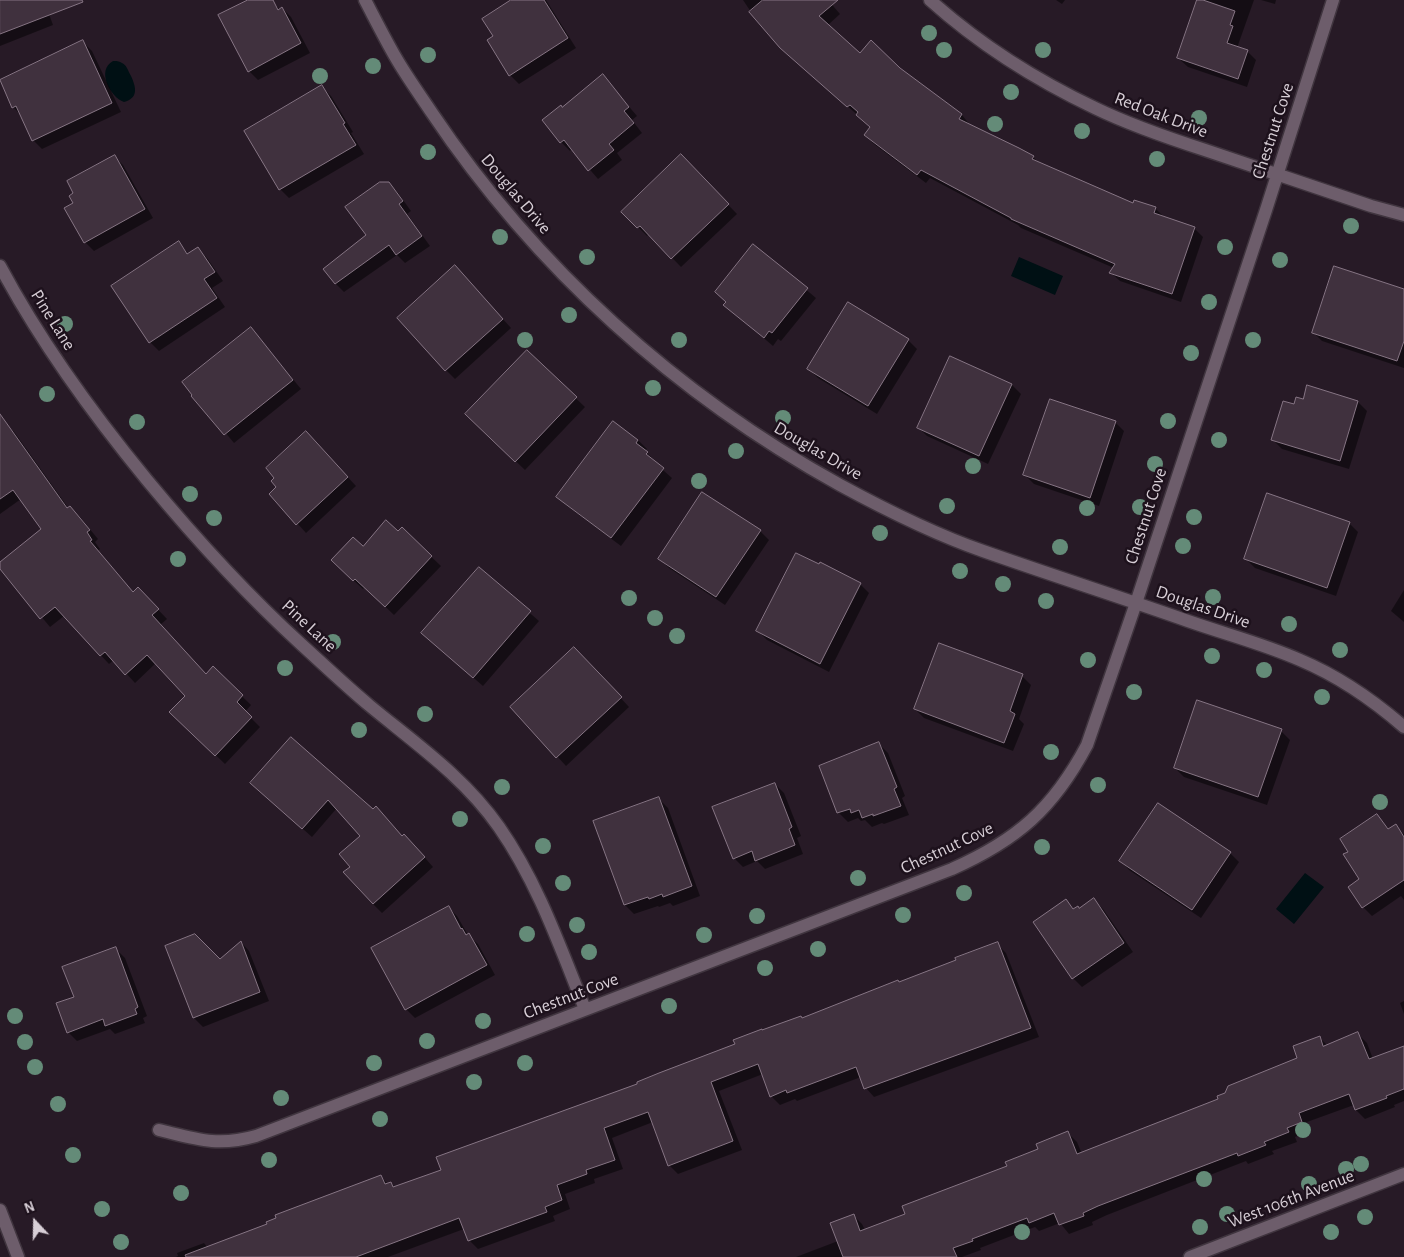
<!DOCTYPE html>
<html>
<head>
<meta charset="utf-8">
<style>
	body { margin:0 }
	#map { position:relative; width:1404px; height:1257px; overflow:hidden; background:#271a26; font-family:"Alegreya Sans",sans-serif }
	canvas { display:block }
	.north { position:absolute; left:10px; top:1197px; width:50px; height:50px; -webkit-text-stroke:4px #1d111c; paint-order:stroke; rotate:339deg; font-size:14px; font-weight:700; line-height:20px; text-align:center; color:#d7ced6 }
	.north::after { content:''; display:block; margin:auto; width:18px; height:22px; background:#d7ced6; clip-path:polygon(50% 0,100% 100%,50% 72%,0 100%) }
</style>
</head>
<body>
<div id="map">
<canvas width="1404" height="1257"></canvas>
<div class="north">N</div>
</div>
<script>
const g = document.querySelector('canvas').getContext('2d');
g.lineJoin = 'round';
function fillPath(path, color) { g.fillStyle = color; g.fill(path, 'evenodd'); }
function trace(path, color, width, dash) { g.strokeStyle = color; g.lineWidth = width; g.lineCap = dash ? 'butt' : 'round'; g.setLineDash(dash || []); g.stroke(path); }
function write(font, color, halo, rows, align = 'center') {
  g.font = font + ' "Alegreya Sans",sans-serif'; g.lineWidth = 5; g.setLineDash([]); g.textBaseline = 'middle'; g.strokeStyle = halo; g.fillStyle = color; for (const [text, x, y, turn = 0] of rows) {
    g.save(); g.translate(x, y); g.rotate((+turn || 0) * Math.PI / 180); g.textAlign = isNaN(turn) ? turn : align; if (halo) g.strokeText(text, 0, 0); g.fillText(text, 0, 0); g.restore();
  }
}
const water = new Path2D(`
	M 113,61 C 117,61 118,61 122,63 C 127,65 128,71 131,76 C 136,87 139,98 124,102 C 110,97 96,70 113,61 Z
	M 1019,257 L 1063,276 L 1055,295 L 1011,276 Z
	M 1305,873 L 1324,887 L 1294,924 L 1276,909 Z`);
const shadow = new Path2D(`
	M 0,0 L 44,0 L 53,25 L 0,46 Z
	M 251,0 L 267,0 L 274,3 L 280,10 L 282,8 L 291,17 L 310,53 L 258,80 L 249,71 Z
	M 514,0 L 546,0 L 576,48 L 519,84 L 510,75 L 495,37 Z
	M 743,0 L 828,0 L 840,14 L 828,25 L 860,54 L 899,69 L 962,115 L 970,125 L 1033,157 L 1039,163 L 1134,204 L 1155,208 L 1164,217 L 1194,228 L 1203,237 L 1181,302 L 1120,281 L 1111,273 L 1114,268 L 1021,228 L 1018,225 L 930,178 L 926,183 L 874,144 L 865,135 L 871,127 L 791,56 L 753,15 Z
	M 1056,0 L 1065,0 L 1062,4 Z
	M 1199,0 L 1254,0 L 1237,48 L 1247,51 L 1256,60 L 1247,87 L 1188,67 L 1178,58 Z
	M 1261,0 L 1276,0 L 1275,4 Z
	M 83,42 L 92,51 L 121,112 L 42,149 L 33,140 L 22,116 L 13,107 Z
	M 603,76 L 637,116 L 632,120 L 642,133 L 617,153 L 622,160 L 598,179 L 572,149 L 570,151 L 561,142 Z
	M 322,87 L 331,96 L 353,132 L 351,133 L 364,154 L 289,198 L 280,189 L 246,131 Z
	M 114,156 L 123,165 L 153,218 L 94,251 L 85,242 L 75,204 Z
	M 681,156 L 737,214 L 681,267 L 649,234 L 647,236 L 623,212 Z
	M 389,183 L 398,193 L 411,211 L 407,214 L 430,246 L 405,263 L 397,255 L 344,292 L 335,283 L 368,235 Z
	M 179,243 L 189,255 L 198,249 L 207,258 L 223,281 L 212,288 L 225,307 L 159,351 L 150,342 Z
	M 754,246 L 816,298 L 781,341 L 778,339 L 773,346 L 725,305 Z
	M 464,276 L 511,328 L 455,379 L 446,370 Z
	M 1404,290 L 1404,368 L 1322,341 L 1313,332 Z
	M 251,328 L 301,389 L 234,443 L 194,395 Z
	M 908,340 L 917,349 L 877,414 L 818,378 L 809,369 Z
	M 527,352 L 585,407 L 525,470 L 476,423 Z
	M 1012,385 L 1021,394 L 988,464 L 927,436 L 918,427 Z
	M 1308,387 L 1358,402 L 1367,411 L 1349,469 L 1282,449 L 1273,440 L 1294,406 L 1303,401 Z
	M 1115,422 L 1124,431 L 1099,506 L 1034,484 L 1025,475 Z
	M 6,424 L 15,433 L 69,509 L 70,508 L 79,516 L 98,539 L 95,542 L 100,549 L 98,551 L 133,593 L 147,598 L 167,619 L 160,625 L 206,675 L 213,668 L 251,705 L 245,712 L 260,727 L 225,764 L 171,712 L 187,696 L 156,663 L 135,683 L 114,660 L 109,664 L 64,616 L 50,627 L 0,567 L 0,564 L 43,530 L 21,499 L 0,514 L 0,428 Z
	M 638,440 L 647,449 L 645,451 L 656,462 L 655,463 L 672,478 L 621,546 L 566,505 L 557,497 Z
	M 315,442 L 356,486 L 306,533 L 271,494 Z
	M 1349,523 L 1358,532 L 1336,596 L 1255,568 L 1246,559 Z
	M 402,529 L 441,566 L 394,615 L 365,587 L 363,589 L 341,569 L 363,548 L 398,533 Z
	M 760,531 L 769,540 L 725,605 L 669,568 L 660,559 Z
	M 479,569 L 539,621 L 483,686 L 432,642 Z
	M 860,584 L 869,593 L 829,672 L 767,640 L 758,631 Z
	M 1404,590 L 1404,622 L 1391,611 Z
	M 583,657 L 629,707 L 566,766 L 512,707 Z
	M 1022,676 L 1031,685 L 1019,719 L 1024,724 L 1013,751 L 924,718 L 915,709 Z
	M 1281,731 L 1290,740 L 1267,805 L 1184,777 L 1175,768 Z
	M 291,738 L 402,837 L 413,844 L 433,867 L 382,913 L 373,904 L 352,867 L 362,836 L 337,808 L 312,837 L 251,783 Z
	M 879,744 L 888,753 L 905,796 L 902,798 L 909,815 L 884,824 L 882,823 L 872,827 L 865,820 L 861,821 L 858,818 L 848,822 L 839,813 L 821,766 Z
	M 775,784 L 784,793 L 801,836 L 797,838 L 803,854 L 765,869 L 757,861 L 743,867 L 734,858 Z
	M 659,799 L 668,808 L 700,896 L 673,906 L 670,903 L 659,907 L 658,906 L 634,914 L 625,905 L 594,822 Z
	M 1377,816 L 1389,829 L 1395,826 L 1404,834 L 1404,900 L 1401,896 L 1372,916 L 1363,907 L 1361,880 L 1350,852 Z
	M 1230,853 L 1239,862 L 1201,918 L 1129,870 L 1121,861 Z
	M 1094,900 L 1103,909 L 1133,952 L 1082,987 L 1073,978 L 1066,901 L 1075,910 L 1079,909 Z
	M 448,907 L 457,916 L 468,935 L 478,944 L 495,975 L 415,1018 L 406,1009 L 373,949 Z
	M 241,942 L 249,951 L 269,1001 L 203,1027 L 194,1018 L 167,947 L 220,961 Z
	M 997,944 L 1006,953 L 1039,1037 L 874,1097 L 866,1088 L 861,1077 L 797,1101 L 795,1099 L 780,1105 L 771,1096 L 763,1074 L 719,1091 L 742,1150 L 678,1174 L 669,1165 L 653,1122 L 612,1138 L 623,1169 L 594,1179 L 595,1183 L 565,1194 L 570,1209 L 553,1216 L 555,1221 L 478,1249 L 469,1240 L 464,1229 L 388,1257 L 176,1257 L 178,1256 L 177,1253 L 204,1243 L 208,1248 L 269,1224 L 381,1177 L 388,1184 L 391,1183 L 395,1187 L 443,1171 L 639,1084 L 737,1045 L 763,1032 L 803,1019 L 900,983 Z
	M 116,949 L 125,958 L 147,1016 L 143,1018 L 145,1023 L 115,1034 L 110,1029 L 77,1041 L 68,1032 L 75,998 Z
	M 1404,1001 L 1404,1014 L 1400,1003 Z
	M 1358,1034 L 1367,1043 L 1373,1059 L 1404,1088 L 1404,1101 L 1394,1105 L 1395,1107 L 1365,1119 L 1356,1110 L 1354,1105 L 1307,1122 L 1311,1131 L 1295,1137 L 1297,1142 L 1272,1151 L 1274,1154 L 1248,1164 L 1246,1161 L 1107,1215 L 1092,1222 L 1093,1225 L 1069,1234 L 1060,1223 L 1039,1231 L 1035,1227 L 980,1248 L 981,1250 L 962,1257 L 796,1257 L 838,1241 L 853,1215 L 862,1224 L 865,1230 L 907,1214 L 1008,1167 L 1068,1133 L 1077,1142 L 1082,1154 L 1220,1100 L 1299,1059 L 1319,1037 L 1328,1046 Z`);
const building = new Path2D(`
	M 0,0 L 82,0 L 83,2 L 0,34 Z
	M 248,0 L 273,0 L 278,10 L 282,7 L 301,43 L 248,72 L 218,15 Z
	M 511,0 L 544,0 L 568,38 L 509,76 L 487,40 L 493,36 L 482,19 Z
	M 763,0 L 838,0 L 819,16 L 860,53 L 871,40 L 900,68 L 962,114 L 959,119 L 1019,148 L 1034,156 L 1032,159 L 1133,203 L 1134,200 L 1156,207 L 1154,213 L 1195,227 L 1172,294 L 1109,273 L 1115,264 L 1011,219 L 1011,218 L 921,170 L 917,175 L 864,135 L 870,127 L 856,115 L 858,112 L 850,105 L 847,107 L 780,48 L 749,12 Z
	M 1197,0 L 1203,0 L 1235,11 L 1230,25 L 1233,26 L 1227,43 L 1248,50 L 1238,79 L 1177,58 Z
	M 83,40 L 112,103 L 32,141 L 16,106 L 12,108 L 0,80 Z
	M 603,74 L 629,107 L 624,111 L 634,123 L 609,144 L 614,150 L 588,171 L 564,140 L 560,143 L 542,120 L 561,105 L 562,107 Z
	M 322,85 L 345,123 L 343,124 L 356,145 L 279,190 L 244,131 Z
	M 681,154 L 729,204 L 671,259 L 640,226 L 637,228 L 621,212 Z
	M 115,155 L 145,209 L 84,243 L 64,208 L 73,203 L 69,196 L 73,193 L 67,181 Z
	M 380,182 L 389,182 L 403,201 L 399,204 L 422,236 L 396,255 L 389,245 L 335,284 L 323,269 L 366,235 L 345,207 Z
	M 179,241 L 187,254 L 198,247 L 215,272 L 204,279 L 217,298 L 149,343 L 111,286 Z
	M 753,244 L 808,288 L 772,333 L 769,331 L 764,338 L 723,305 L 726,302 L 715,292 Z
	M 455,265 L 503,319 L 445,371 L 397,318 Z
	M 1334,266 L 1404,289 L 1404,341 L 1397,361 L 1312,333 Z
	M 848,302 L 909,339 L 868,406 L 807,369 Z
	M 251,327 L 293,380 L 224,435 L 191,396 L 192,395 L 182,382 Z
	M 527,350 L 577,397 L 515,462 L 465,414 Z
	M 950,356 L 1012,384 L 979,456 L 917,428 Z
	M 1307,385 L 1358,401 L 1340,461 L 1271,440 L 1283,401 L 1294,404 L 1296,397 L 1303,399 Z
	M 1050,399 L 1116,421 L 1090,498 L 1023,475 Z
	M 0,414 L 67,508 L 70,506 L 90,530 L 87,532 L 92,540 L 90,541 L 133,592 L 138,587 L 159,609 L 152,615 L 206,674 L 213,666 L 243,695 L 237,702 L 252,717 L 215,756 L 169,712 L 185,696 L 147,655 L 125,675 L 105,652 L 100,656 L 55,607 L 40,619 L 0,569 L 0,562 L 41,529 L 13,490 L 0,499 Z
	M 613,421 L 638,440 L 636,443 L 648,452 L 646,454 L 664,468 L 611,538 L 556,497 Z
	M 306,431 L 348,477 L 296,525 L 269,494 L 276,487 L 271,481 L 274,478 L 266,468 Z
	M 702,492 L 761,530 L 716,597 L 658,559 Z
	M 1267,493 L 1350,522 L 1327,588 L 1244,559 Z
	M 386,520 L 398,531 L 402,527 L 432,556 L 385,607 L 355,579 L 353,581 L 331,560 L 353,537 L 363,546 Z
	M 796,553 L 819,564 L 820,562 L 861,583 L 820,664 L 756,631 Z
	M 479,567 L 531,611 L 473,678 L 421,633 Z
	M 939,643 L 1023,674 L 1010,711 L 1015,714 L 1004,743 L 914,709 Z
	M 574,647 L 622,697 L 556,758 L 510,707 Z
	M 1197,700 L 1282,729 L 1258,797 L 1174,768 Z
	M 291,737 L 373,809 L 376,806 L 402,836 L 404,834 L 425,857 L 373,904 L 343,872 L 350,867 L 339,854 L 360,836 L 328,800 L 302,829 L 250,783 Z
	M 879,742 L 897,787 L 894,789 L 901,806 L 873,816 L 873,814 L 862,818 L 859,810 L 851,813 L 850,809 L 837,813 L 819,766 Z
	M 775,783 L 792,827 L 789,829 L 795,845 L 755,861 L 752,851 L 733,859 L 712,807 Z
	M 659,797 L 692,886 L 663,897 L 662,894 L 649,899 L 648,897 L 624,905 L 593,821 Z
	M 1158,803 L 1231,852 L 1192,910 L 1119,861 Z
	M 1377,814 L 1388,829 L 1396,824 L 1404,837 L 1404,880 L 1362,908 L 1348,887 L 1359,879 L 1343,854 L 1348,852 L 1340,839 Z
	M 1094,898 L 1124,943 L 1072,979 L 1033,922 L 1066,899 L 1073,909 L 1078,906 L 1079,908 Z
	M 449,906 L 461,929 L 462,928 L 466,935 L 469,933 L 487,965 L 405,1010 L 371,948 Z
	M 195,934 L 220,959 L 241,941 L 260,992 L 193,1018 L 165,946 Z
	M 998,942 L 1031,1028 L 864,1089 L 856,1067 L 787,1093 L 786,1090 L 770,1097 L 758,1064 L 711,1082 L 733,1141 L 668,1166 L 648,1112 L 604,1128 L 615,1160 L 586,1170 L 587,1174 L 557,1185 L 562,1200 L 545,1207 L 547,1212 L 468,1241 L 459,1218 L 356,1257 L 186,1257 L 185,1255 L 267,1224 L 266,1222 L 276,1218 L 275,1215 L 381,1175 L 385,1184 L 391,1182 L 393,1187 L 441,1170 L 436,1157 L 637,1084 L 637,1082 L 659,1073 L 735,1044 L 733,1040 L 762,1029 L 762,1030 L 801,1016 L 802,1018 L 898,980 L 899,982 L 956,960 L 955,958 Z
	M 116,947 L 138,1007 L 135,1009 L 137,1014 L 105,1026 L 103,1019 L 67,1033 L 56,1003 L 74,997 L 62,967 Z
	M 1358,1032 L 1369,1059 L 1404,1046 L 1404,1089 L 1386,1096 L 1387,1098 L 1355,1110 L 1349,1094 L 1299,1113 L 1302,1122 L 1287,1128 L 1289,1132 L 1264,1142 L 1266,1145 L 1238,1156 L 1237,1153 L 1098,1206 L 1083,1213 L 1084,1216 L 1059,1225 L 1054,1213 L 1029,1223 L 1027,1218 L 972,1239 L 973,1241 L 953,1248 L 957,1257 L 843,1257 L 830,1223 L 854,1214 L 860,1231 L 905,1214 L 902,1206 L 1007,1166 L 1005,1162 L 1038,1149 L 1036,1144 L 1068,1131 L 1077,1154 L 1218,1099 L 1217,1096 L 1225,1093 L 1228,1086 L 1297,1058 L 1293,1046 L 1320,1036 L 1323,1046 Z`);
const minor = new Path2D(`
	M 365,0 C 375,19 385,39 396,58 C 407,77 420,95 432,113 C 536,268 677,395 840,485 C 886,510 934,534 983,551 C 1051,575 1120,597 1188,621 C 1225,634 1264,644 1300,660 C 1338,676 1373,700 1404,727
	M 930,0 C 979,44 1036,80 1095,108 C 1130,125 1168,138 1205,150 C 1260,169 1316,187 1371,206 L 1404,215
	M 0,266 C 41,343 92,413 147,480 C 195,538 246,594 302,645 C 324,665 346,686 370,706 C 416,744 464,777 499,827 C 538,883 560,947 585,1009
	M 159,1130 C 196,1139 217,1147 256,1136 L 952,869 C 1017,840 1053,809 1087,745 L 1136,603 L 1266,210 L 1333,0
	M 0,1210 L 18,1257
	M 1190,1257 L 1404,1174`);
const trees = [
	[929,33],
	[944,50],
	[1043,50],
	[428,55],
	[373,66],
	[320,76],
	[1011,92],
	[1199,118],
	[995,124],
	[1082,131],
	[428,152],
	[1157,159],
	[1351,226],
	[500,237],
	[1225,247],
	[587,257],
	[1280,260],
	[1209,302],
	[569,315],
	[65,324],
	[525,340],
	[679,340],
	[1253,340],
	[1191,353],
	[653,388],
	[47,394],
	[783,418],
	[1168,421],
	[137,422],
	[1219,440],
	[736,451],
	[1155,464],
	[973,466],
	[699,481],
	[190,494],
	[947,506],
	[1140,507],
	[1087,508],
	[1194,517],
	[214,518],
	[880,533],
	[1183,546],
	[1060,547],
	[178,559],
	[960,571],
	[1003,584],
	[1213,597],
	[629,598],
	[1046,601],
	[655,618],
	[1289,624],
	[677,636],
	[333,642],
	[1340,650],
	[1212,656],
	[1088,660],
	[285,668],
	[1264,670],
	[1134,692],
	[1322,697],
	[425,714],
	[359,730],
	[1051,752],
	[1098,785],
	[502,787],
	[1380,802],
	[460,819],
	[543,846],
	[1042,847],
	[858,878],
	[563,883],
	[964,893],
	[903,915],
	[757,916],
	[577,925],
	[527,934],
	[704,935],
	[818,949],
	[589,952],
	[765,968],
	[669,1006],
	[15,1016],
	[483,1021],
	[427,1041],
	[25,1042],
	[374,1063],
	[525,1063],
	[35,1067],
	[474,1082],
	[281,1098],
	[58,1104],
	[380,1119],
	[1303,1130],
	[73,1155],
	[269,1160],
	[1361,1164],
	[1346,1169],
	[1204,1179],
	[1309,1184],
	[181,1193],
	[102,1209],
	[1227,1214],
	[1365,1217],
	[1200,1227],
	[1022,1232],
	[1331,1232],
	[121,1242]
];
const streetNames = [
	["Red Oak Drive",1161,115,21],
	["Chestnut Cove",1273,131,-72],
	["Douglas Drive",516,194,50],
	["Pine Lane",53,320,58],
	["Douglas Drive",818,451,30],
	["Chestnut Cove",1146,516,-72],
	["Douglas Drive",1203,607,19],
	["Pine Lane",309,626,43],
	["Chestnut Cove",947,848,-25],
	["Chestnut Cove",571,996,-21],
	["West 106th Avenue",1291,1199,-21]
];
fillPath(water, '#001014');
fillPath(shadow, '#0007');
fillPath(building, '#40313e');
trace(building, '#867584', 1);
trace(minor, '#40353f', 15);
trace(minor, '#6d5d6b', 12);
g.fillStyle = '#648b78';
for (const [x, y] of trees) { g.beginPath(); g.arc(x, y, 8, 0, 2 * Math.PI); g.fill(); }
write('18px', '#d7ced6', '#1d111c', streetNames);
</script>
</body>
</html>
